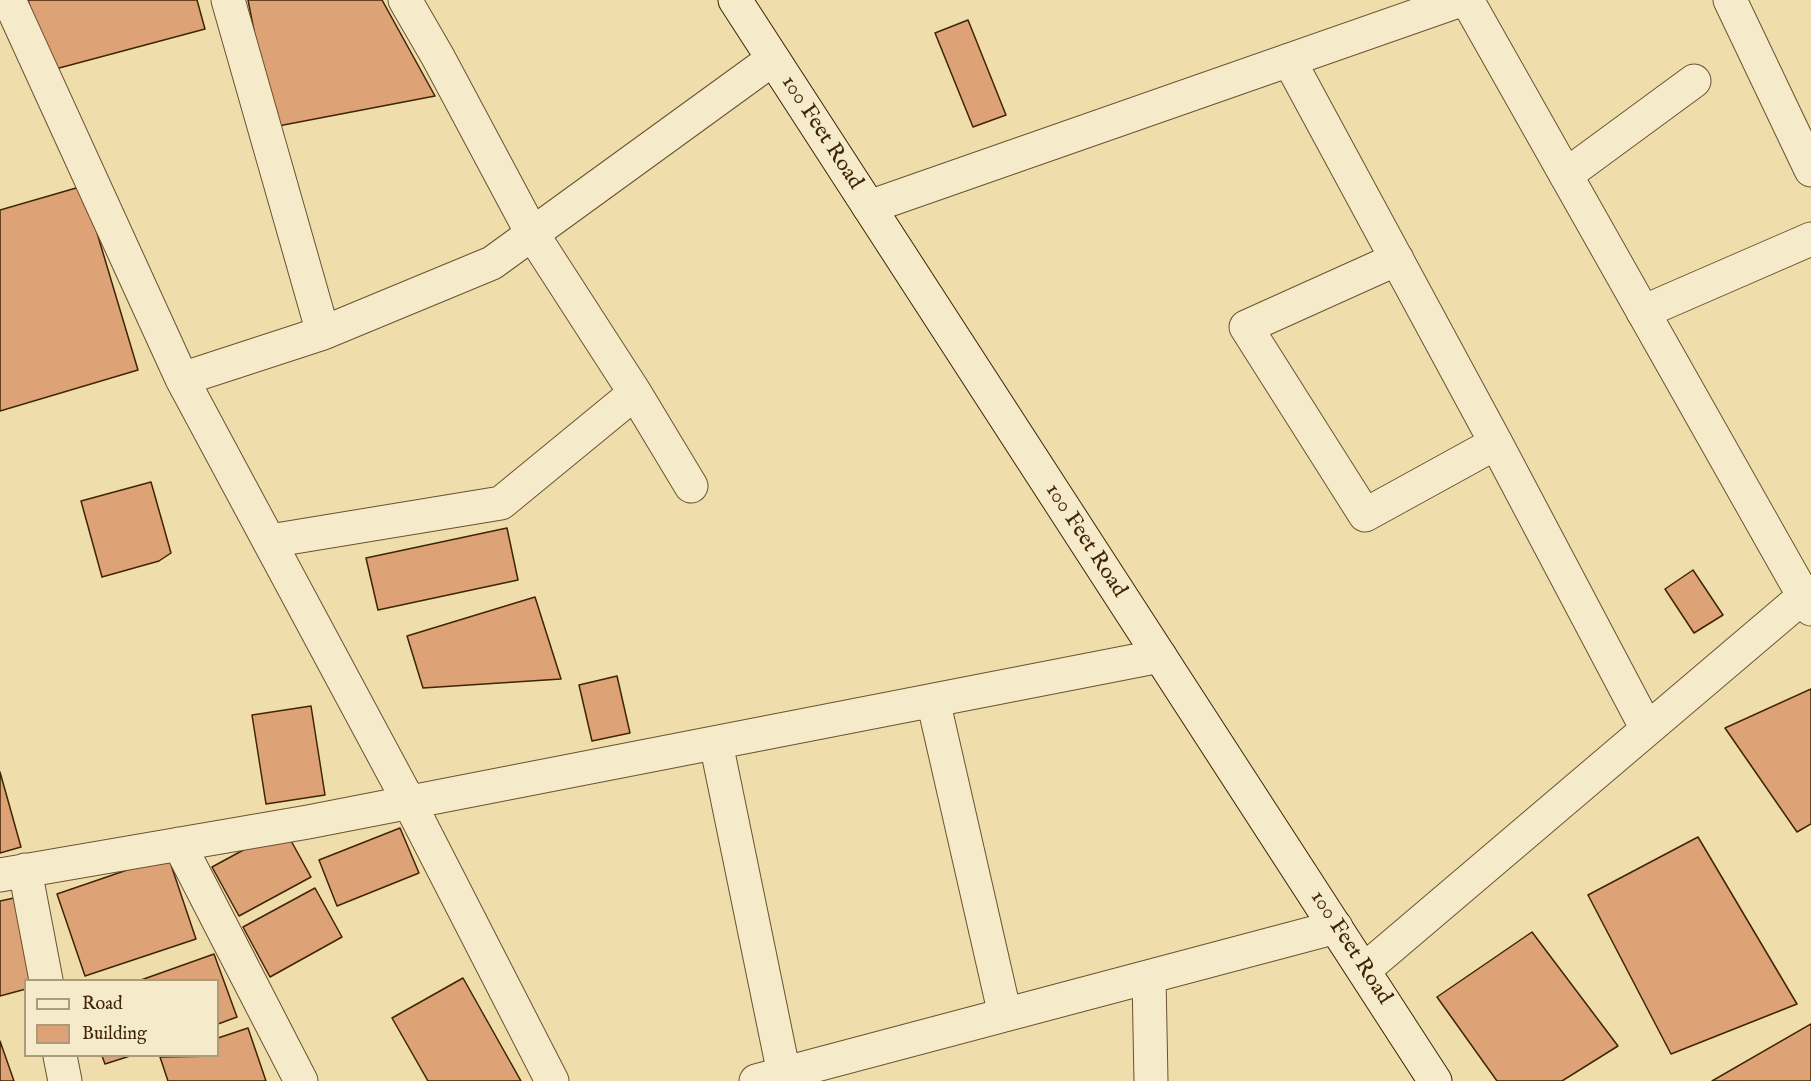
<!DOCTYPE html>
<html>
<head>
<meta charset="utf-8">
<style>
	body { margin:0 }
	#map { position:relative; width:1811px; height:1081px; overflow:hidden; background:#efdeac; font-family:"IM FELL English",serif }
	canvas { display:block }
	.legend { position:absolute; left:24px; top:979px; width:195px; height:78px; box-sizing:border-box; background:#f5eac9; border:2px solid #ac9b7b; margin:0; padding:8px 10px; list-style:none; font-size:18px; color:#3f2406 }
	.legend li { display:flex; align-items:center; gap:12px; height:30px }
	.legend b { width:30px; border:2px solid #ac9b7b }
</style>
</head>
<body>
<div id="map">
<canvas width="1811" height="1081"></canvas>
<ul class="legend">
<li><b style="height:8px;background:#f5eac9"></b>Road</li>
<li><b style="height:16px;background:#dda276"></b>Building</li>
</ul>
</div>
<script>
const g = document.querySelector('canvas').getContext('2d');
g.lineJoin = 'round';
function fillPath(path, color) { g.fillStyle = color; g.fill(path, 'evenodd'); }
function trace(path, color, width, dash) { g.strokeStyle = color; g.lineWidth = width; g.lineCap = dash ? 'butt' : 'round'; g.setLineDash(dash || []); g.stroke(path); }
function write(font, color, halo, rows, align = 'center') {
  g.font = font + ' "IM FELL English",serif'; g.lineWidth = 6; g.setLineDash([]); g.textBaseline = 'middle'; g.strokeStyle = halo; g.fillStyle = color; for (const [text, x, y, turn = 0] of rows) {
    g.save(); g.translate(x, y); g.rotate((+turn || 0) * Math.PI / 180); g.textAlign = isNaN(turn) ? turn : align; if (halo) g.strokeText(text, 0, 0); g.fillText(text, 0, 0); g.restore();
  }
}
const building = new Path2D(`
	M 28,0 L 197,0 L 205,29 L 48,71 Z
	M 248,0 L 382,0 L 435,96 L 273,127 Z
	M 968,20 L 1006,115 L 973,127 L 935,33 Z
	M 83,186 L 138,370 L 0,411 L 0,210 Z
	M 151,482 L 171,553 L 159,561 L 102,577 L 81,501 Z
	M 507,528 L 518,580 L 378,610 L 366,558 Z
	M 1693,570 L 1723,615 L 1694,633 L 1665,589 Z
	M 535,597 L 561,679 L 423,688 L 407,636 Z
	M 617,676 L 630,733 L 592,741 L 579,685 Z
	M 1811,689 L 1811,824 L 1797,832 L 1725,728 Z
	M 311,706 L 325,795 L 266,804 L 252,715 Z
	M 0,772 L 21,847 L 0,853 Z
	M 284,828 L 311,877 L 239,916 L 212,867 Z
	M 400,828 L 419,873 L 337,906 L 319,860 Z
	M 1698,837 L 1797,1004 L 1671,1054 L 1588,895 Z
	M 168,856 L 196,939 L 85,976 L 57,894 Z
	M 315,888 L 342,937 L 270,977 L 243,927 Z
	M 14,898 L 37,980 L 26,980 L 26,989 L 0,996 L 0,901 Z
	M 1532,932 L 1618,1046 L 1562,1081 L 1497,1081 L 1437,997 Z
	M 214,954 L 237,1017 L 218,1024 L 218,980 L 141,980 Z
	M 463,978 L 521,1081 L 428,1081 L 392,1018 Z
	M 1811,1024 L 1811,1081 L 1712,1081 Z
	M 248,1028 L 266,1081 L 168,1081 L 160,1057 L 218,1056 L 218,1038 Z
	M 0,1041 L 14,1081 L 0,1081 Z
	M 102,1056 L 130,1056 L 105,1064 Z`);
const minor = new Path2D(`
	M 9,0 L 182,379 L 323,333 L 228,0
	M 405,0 L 438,57 L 533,235 L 635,393 L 691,486
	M 1730,0 L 1811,170
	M 1289,60 L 1496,443 L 1647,729
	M 1566,175 L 1694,81
	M 869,207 L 1461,0
	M 1397,259 L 1246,327 L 1365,515 L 1496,443
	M 1643,312 L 1811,239
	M 323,333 L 492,263 L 773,59
	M 182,379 L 409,802 L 552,1081
	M 270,541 L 501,503 L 635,393
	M 933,700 L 1005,1015
	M 716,743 L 784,1074
	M 179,844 L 301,1081
	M 25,870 L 46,980
	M 0,875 L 308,822 L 1160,656
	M 1364,970 L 1804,596
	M 1149,977 L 1151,1081
	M 60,1056 L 65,1081
	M 756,1081 L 1336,927`);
const tertiary = new Path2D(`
	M 1467,0 L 1811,609`);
const secondary = new Path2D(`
	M 735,0 L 1435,1081`);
const streetNames = [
	["100 Feet Road",821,133,57],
	["100 Feet Road",1085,541,57],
	["100 Feet Road",1350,948,57]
];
fillPath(building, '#dda276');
trace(building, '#3f2406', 1.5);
trace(minor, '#6b5230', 35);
trace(tertiary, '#6b5230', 35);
trace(secondary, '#3f2406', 35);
trace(minor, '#f5eac9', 33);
trace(tertiary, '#f5eac9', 33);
trace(secondary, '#f5eac9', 33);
write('22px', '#3f2406', '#f5eac9', streetNames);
</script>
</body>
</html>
